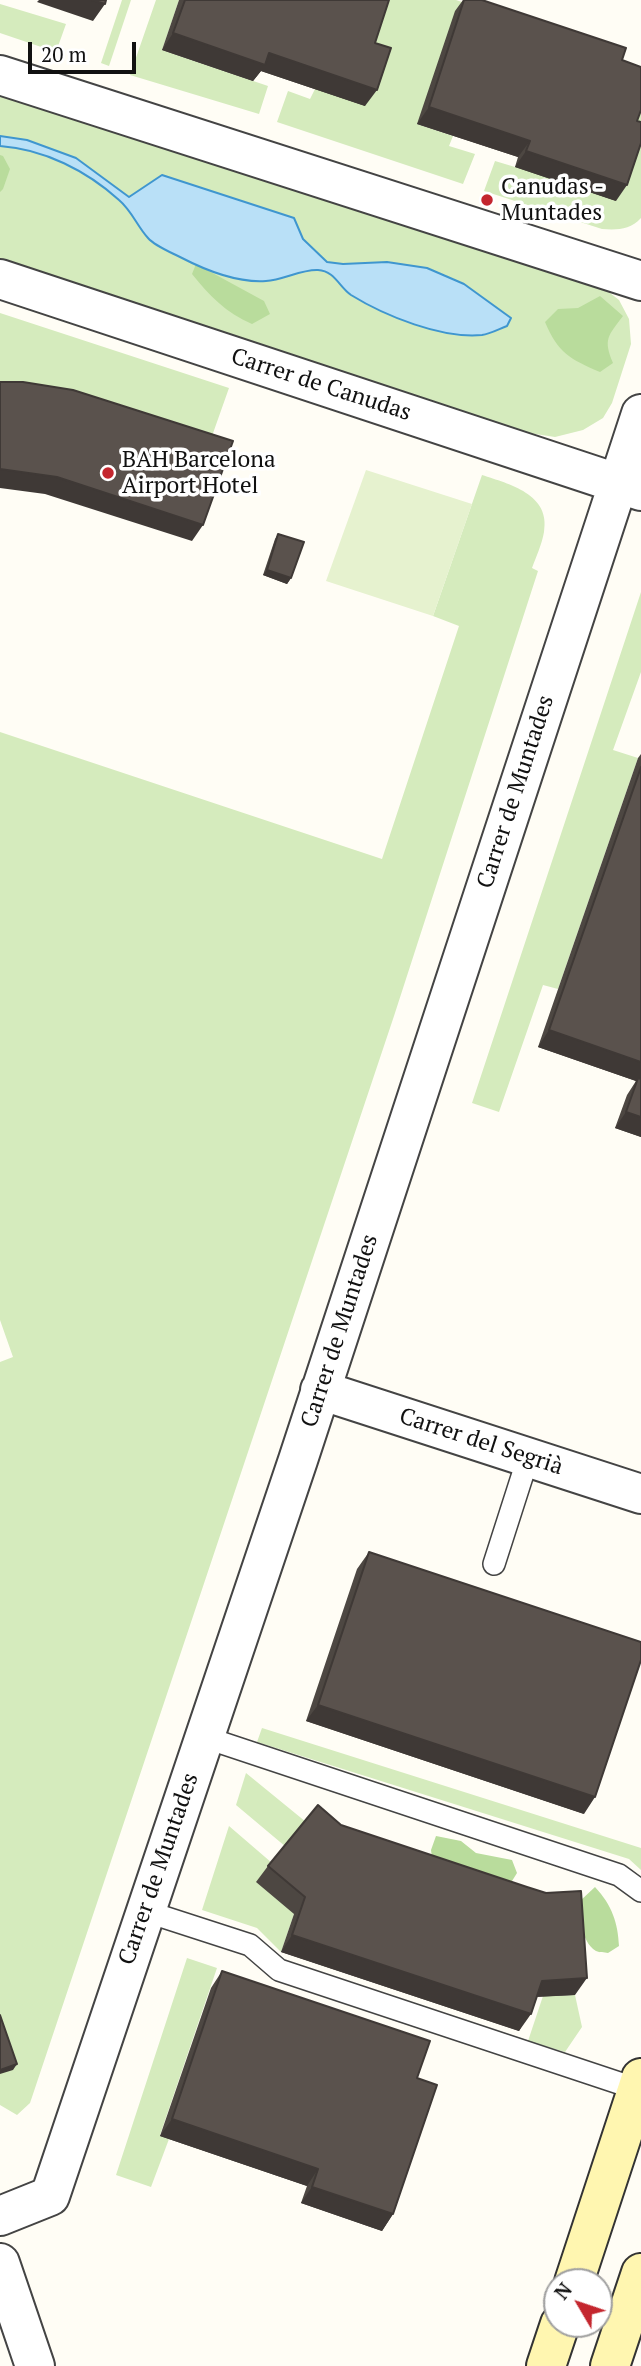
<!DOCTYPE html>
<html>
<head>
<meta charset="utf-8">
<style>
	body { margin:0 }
	#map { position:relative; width:641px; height:2366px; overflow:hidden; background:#fffdf5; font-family:"PT Serif",serif }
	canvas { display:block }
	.north { position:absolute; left:543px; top:2268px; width:70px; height:70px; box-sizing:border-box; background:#fff; border:2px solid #a0a0a0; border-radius:50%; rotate:309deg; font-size:19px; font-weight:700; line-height:28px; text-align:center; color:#111 }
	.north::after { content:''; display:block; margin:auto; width:24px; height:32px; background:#c4262e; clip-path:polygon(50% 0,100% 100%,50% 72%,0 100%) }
	.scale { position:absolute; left:28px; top:42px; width:108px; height:32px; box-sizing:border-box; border:4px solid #111; border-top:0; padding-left:9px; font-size:21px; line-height:24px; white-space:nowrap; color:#111; -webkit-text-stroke:5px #fff; paint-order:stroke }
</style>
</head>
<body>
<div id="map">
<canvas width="641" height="2366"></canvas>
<div class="north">N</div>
<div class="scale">20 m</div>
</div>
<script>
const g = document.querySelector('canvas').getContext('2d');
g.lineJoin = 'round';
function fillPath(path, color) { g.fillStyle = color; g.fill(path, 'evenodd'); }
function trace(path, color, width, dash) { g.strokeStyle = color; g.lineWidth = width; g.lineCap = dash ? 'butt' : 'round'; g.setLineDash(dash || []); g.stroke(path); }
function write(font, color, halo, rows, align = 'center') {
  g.font = font + ' "PT Serif",serif'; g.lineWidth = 7; g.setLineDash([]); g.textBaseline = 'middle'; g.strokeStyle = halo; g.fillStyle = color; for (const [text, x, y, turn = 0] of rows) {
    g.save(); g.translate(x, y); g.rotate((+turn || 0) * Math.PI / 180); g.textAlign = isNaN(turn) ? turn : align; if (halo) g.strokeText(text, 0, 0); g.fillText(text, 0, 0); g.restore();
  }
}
const green = new Path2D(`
	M 122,0 L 131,0 L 109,66 L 101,63 Z
	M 156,0 L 179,0 L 162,50 L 268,86 L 259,114 L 130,75 Z
	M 383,0 L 456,0 L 588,44 L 417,124 L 453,136 L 449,146 L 475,154 L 463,184 L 277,122 L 288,91 L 310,99 L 315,89 L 363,59 Z
	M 0,4 L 66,24 L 56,52 L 0,33 Z
	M 0,87 L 596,282 L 619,300 L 629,319 L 631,344 L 612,403 L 603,418 L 583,430 L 555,437 L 529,433 L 0,260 Z
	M 641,91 L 641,218 C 630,230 617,230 602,229 L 484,191 L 495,161 L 515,167 L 635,140 Z
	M 0,313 L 229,388 L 206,453 L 0,399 Z
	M 482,475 C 509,484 551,494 544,532 C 542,544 536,557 532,568 L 538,571 L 394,1016 L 30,2103 L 17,2115 L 0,2105 L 0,1362 L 13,1357 L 0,1320 L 0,732 L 382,859 L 459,626 L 433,616 Z
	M 641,592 L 641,672 L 613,750 L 638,758 L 558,989 L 543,985 L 499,1112 L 472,1103 Z
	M 262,1728 L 641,1848 L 641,1870 L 629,1859 L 257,1742 Z
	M 246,1773 L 306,1822 L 286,1847 L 236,1805 Z
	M 229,1826 L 272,1863 L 294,1914 L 281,1952 L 257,1928 L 202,1910 Z
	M 187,1958 L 217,1968 L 160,2135 L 169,2139 L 151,2187 L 116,2175 Z
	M 575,1995 L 582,2027 L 565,2052 L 528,2041 L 543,1996 Z`);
const forest = new Path2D(`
	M 0,155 L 3,156 L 10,169 L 3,189 L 0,192 Z
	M 196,264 L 264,301 L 270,314 L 252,324 C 226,313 209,295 192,274 Z
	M 600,296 L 623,316 C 608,336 603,339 613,363 L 600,372 C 570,359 558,353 545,322 L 558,309 L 578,308 Z
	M 436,1836 L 461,1841 L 476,1853 L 512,1860 L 517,1873 L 512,1881 L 493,1885 L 433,1865 L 431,1850 Z
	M 595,1887 C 612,1905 618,1923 619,1946 L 608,1953 C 604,1952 600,1953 596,1951 C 580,1941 581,1916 580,1901 Z`);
const pitch = new Path2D(`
	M 366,470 L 472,504 L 433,616 L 326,581 Z`);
const water = new Path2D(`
	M 0,136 L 27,140 L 76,158 L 129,197 L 162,175 L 294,218 L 303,239 L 327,262 L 343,264 L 387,262 L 427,268 L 464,284 L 511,318 L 507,326 C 499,329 490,334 482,335 C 442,339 385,316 351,295 C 339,287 335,271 318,270 C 302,269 283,280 266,281 C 238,283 205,270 180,257 C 170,252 155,246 148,238 C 137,226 132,211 119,200 C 87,171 44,149 0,146 Z`);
const lane = new Path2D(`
	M 494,1564 L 528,1458
	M 204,1737 L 619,1875 L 641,1891
	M 145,1911 L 250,1945 L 279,1970 L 637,2089`);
const street = new Path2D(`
	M 0,75 L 641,281
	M 0,279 L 641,491
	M 320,1390 L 641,1494
	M 0,2216 L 50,2196 L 298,1460 L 641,414
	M 0,2263 L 35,2366`);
const secondary = new Path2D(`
	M 574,2282 L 641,2078
	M 546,2366 L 560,2324
	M 610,2366 L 641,2273`);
const wall = new Path2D(`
	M 179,0 L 389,0 L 375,43 L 365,106 L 261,71 L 253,81 L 162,50 Z
	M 463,0 L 482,0 L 616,201 L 515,167 L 518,157 L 417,124 L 455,11 Z
	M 278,534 L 291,578 L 287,584 L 263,575 L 275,539 Z
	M 641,754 L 641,1137 L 615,1128 L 627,1095 L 636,1081 L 538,1047 L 638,758 Z
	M 369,1552 L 584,1814 L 306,1721 L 357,1569 Z
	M 341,1825 L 575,1995 L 537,1997 L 519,2031 L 281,1952 L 294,1914 L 256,1882 L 268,1866 Z
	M 222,1971 L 417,2078 L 393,2214 L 382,2231 L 301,2203 L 307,2186 L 160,2136 L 211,1988 Z`);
const shadedWall = new Path2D(`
	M 39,0 L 92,0 L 105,4 L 93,21 L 37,2 Z
	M 173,33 L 269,53 L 377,90 L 365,106 L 261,71 L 253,81 L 162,50 Z
	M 429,107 L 530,141 L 518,157 L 417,124 Z
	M 526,151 L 627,185 L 616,201 L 515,167 Z
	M 0,469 L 57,477 L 203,525 L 192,541 L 45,494 L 0,488 Z
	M 267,570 L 291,578 L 287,584 L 263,575 Z
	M 549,1030 L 641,1062 L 641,1083 L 638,1078 L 636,1081 L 538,1047 Z
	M 626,1112 L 641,1117 L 641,1137 L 615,1128 Z
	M 318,1705 L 595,1797 L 584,1814 L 306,1721 Z
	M 292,1935 L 531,2014 L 519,2031 L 281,1952 Z
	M 587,1978 L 575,1995 L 530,1997 L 542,1981 Z
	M 17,2064 L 13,2070 L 0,2074 L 0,2070 Z
	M 172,2119 L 318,2169 L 307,2186 L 160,2136 Z
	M 312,2187 L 393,2214 L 382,2231 L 301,2203 Z`);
const building = new Path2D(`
	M 92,0 L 106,0 L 105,4 Z
	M 185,0 L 389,0 L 375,43 L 391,48 L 377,90 L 269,53 L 265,65 L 173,33 Z
	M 464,0 L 482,0 L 626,48 L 622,60 L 641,67 L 641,110 L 637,121 L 641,122 L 641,143 L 627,185 L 526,151 L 530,141 L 429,107 Z
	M 0,382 L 23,382 L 73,390 L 233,441 L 203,525 L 57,477 L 0,469 Z
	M 278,534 L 304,542 L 291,578 L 267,570 Z
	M 641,767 L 641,1062 L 549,1030 Z
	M 638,1078 L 641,1079 L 641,1117 L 626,1112 Z
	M 369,1552 L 641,1642 L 641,1660 L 595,1797 L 318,1705 Z
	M 318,1805 L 341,1825 L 527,1887 L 546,1893 L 581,1891 L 587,1978 L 542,1981 L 531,2014 L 292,1935 L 305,1897 L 268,1866 Z
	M 222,1971 L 430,2041 L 417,2078 L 437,2085 L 393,2214 L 312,2187 L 318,2169 L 172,2119 Z
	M 0,2015 L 17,2064 L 0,2070 Z`);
const markers = [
	[487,200,7,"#c4262e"],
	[108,473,7,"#c4262e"]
];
const poiNames = [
	["Canudas -",501,187],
	["Muntades",501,213],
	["BAH Barcelona",122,460],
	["Airport Hotel",122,486]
];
const streetNames = [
	["Carrer de Canudas",321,385,18],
	["Carrer de Muntades",516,792,-72],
	["Carrer de Muntades",340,1331,-72],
	["Carrer del Segrià",481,1442,18],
	["Carrer de Muntades",159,1869,-71]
];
fillPath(green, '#d5ebbd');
fillPath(forest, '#b9dc9c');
fillPath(pitch, '#e6f2cf');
fillPath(water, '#b9e0f7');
trace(water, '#3f96cf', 2);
trace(lane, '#444', 24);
trace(street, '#444', 42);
trace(secondary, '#333', 42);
trace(lane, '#fff', 21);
trace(street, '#fff', 38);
trace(secondary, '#fff6b0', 38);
fillPath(wall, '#4d4742');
fillPath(shadedWall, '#3f3936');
fillPath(building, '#5a524d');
trace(building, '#3f3936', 2);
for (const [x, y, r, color] of markers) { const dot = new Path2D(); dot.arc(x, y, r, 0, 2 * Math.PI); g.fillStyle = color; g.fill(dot); trace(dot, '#fff', 2.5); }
write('23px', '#111', '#fff', poiNames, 'left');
write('23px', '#111', '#fff', streetNames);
</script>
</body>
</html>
